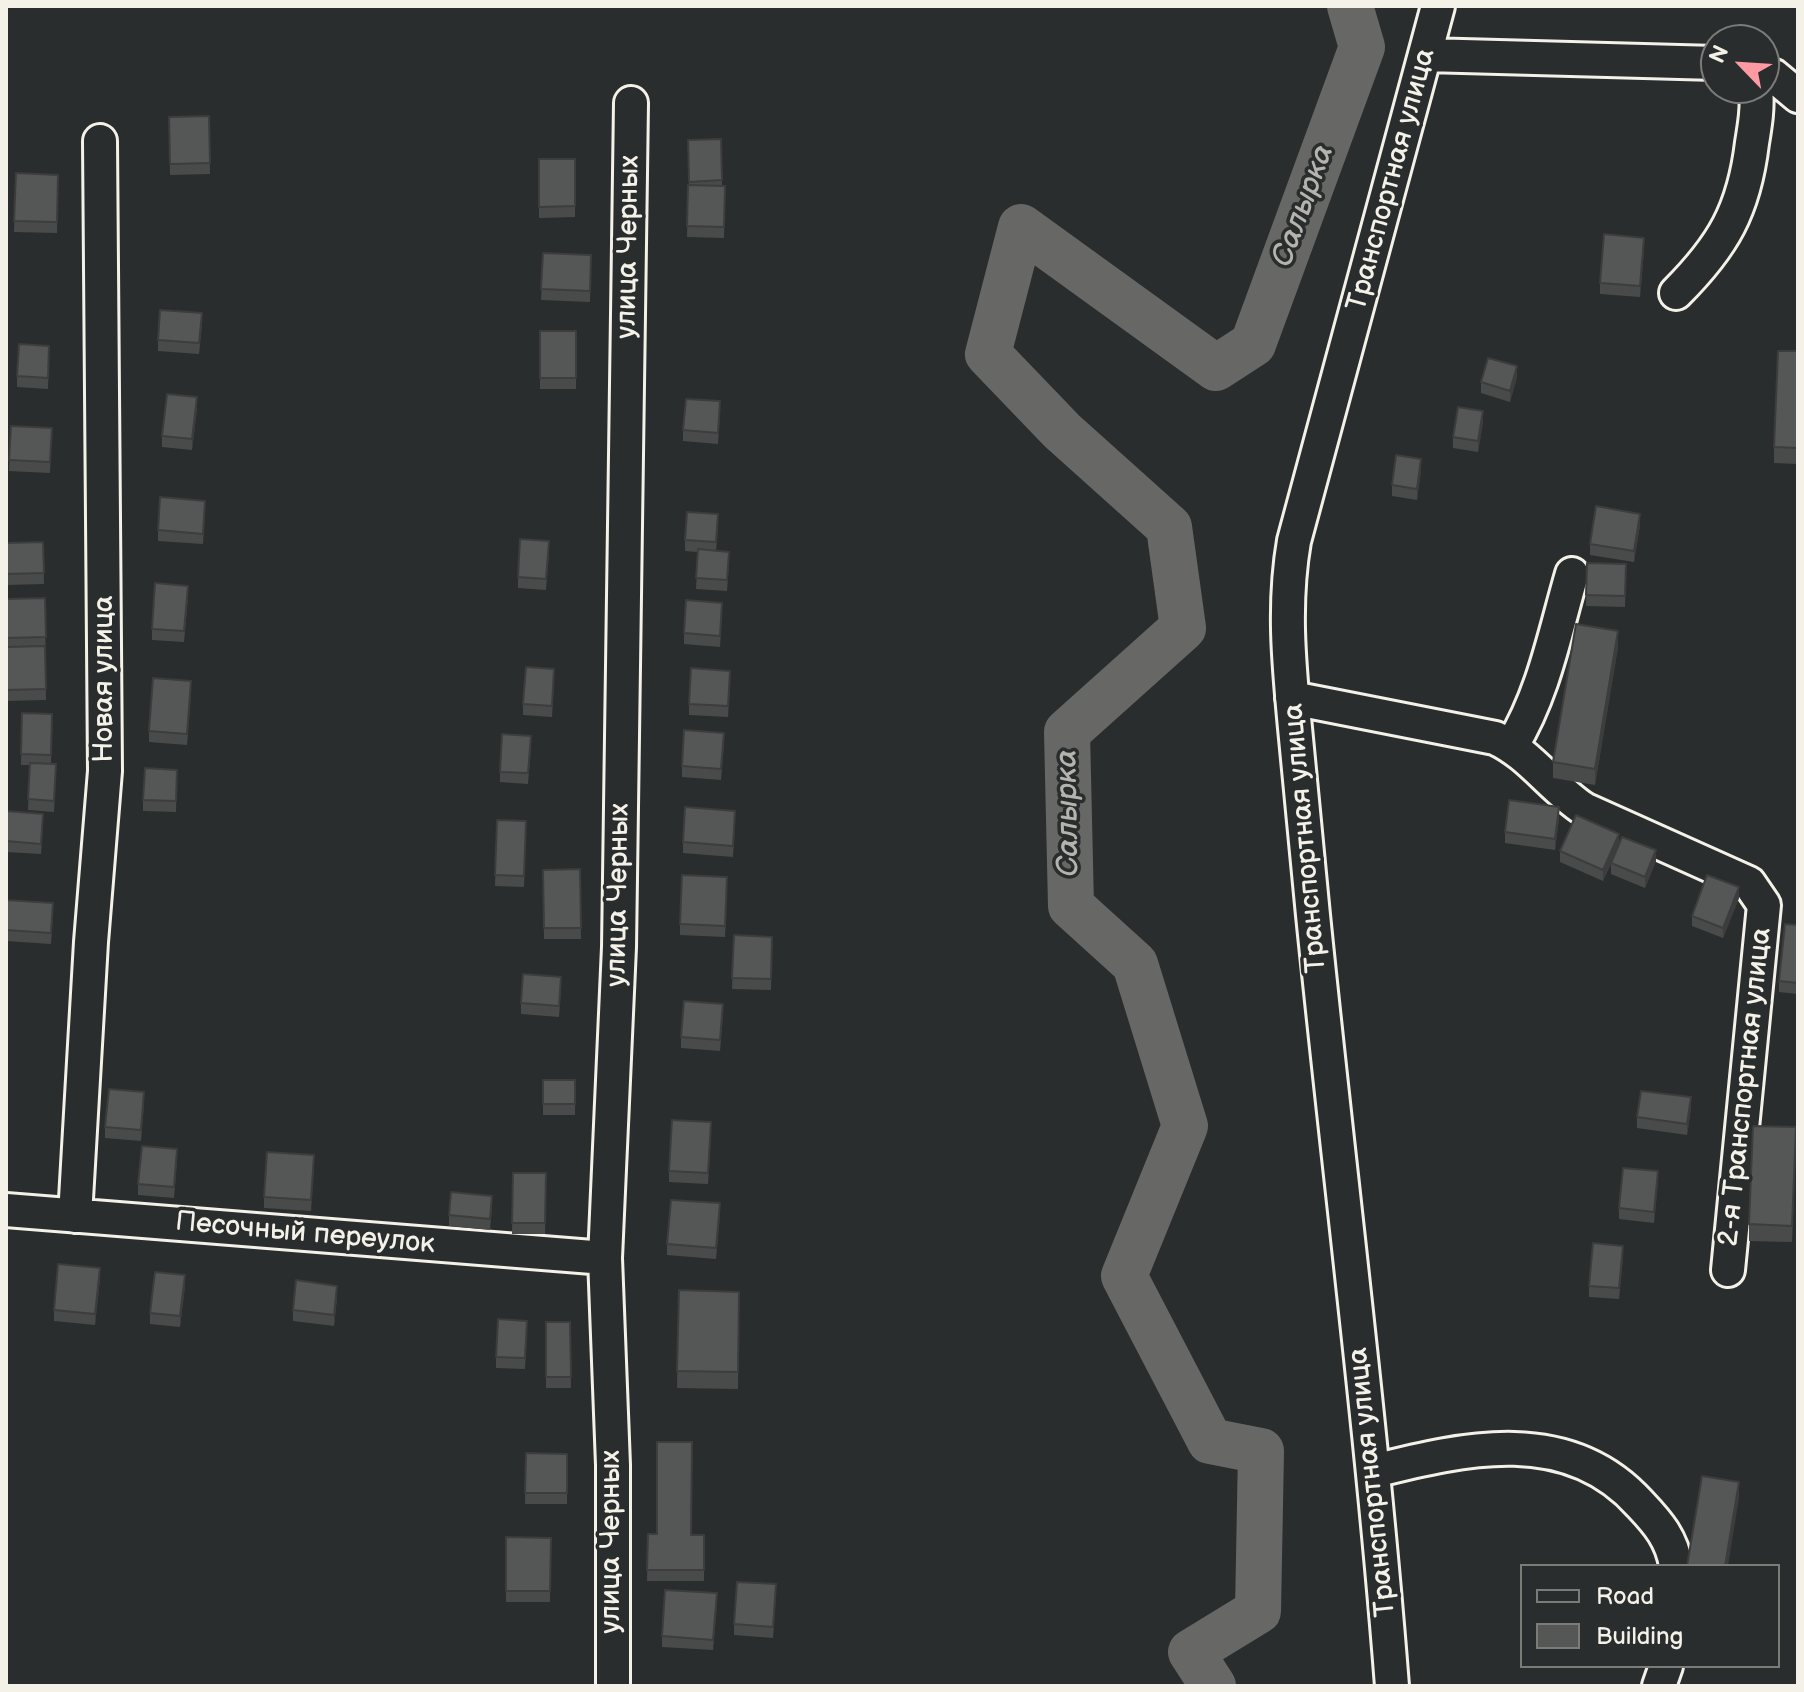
<!DOCTYPE html>
<html>
<head>
<meta charset="utf-8">
<style>
	body { margin:0 }
	#map { position:relative; width:1804px; height:1692px; overflow:hidden; background:#2a2d2e; font-family:"Balsamiq Sans",sans-serif }
	canvas { display:block }
	.frame { position:absolute; inset:0; border:8px solid #f4f1e8; pointer-events:none }
	.legend { position:absolute; left:1520px; top:1564px; width:260px; height:104px; box-sizing:border-box; background:#2a2d2e; border:2px solid #7b7b78; margin:0; padding:10px 14px; list-style:none; font-size:24px; color:#f4f1e8 }
	.legend li { display:flex; align-items:center; gap:16px; height:40px }
	.legend b { width:40px; border:2px solid #7b7b78 }
	.north { position:absolute; left:1700px; top:24px; width:80px; height:80px; box-sizing:border-box; background:#2a2d2e; border:2px solid #7b7b78; border-radius:50%; rotate:295deg; font-size:22px; font-weight:700; line-height:32px; text-align:center; color:#f4f1e8 }
	.north::after { content:''; display:block; margin:auto; width:28px; height:36px; background:#ff9aa2; clip-path:polygon(50% 0,100% 100%,50% 72%,0 100%) }
</style>
</head>
<body>
<div id="map">
<canvas width="1804" height="1692"></canvas>
<div class="frame"></div>
<ul class="legend">
<li><b style="height:10px;background:#2a2d2e"></b>Road</li>
<li><b style="height:22px;background:#555756"></b>Building</li>
</ul>
<div class="north">N</div>
</div>
<script>
const g = document.querySelector('canvas').getContext('2d');
g.lineJoin = 'round';
function trace(path, color, width, dash) { g.strokeStyle = color; g.lineWidth = width; g.lineCap = dash ? 'butt' : 'round'; g.setLineDash(dash || []); g.stroke(path); }
function fillPath(path, color) { g.fillStyle = color; g.fill(path, 'evenodd'); }
function write(font, color, halo, rows, align = 'center') {
  g.font = font + ' "Balsamiq Sans",sans-serif'; g.lineWidth = 7; g.setLineDash([]); g.textBaseline = 'middle'; g.strokeStyle = halo; g.fillStyle = color; for (const [text, x, y, turn = 0] of rows) {
    g.save(); g.translate(x, y); g.rotate((+turn || 0) * Math.PI / 180); g.textAlign = isNaN(turn) ? turn : align; if (halo) g.strokeText(text, 0, 0); g.fillText(text, 0, 0); g.restore();
  }
}
const river = new Path2D(`
	M 1213,1686 L 1191,1652 L 1258,1611 L 1261,1451 L 1210,1441 L 1124,1276 L 1185,1126 L 1135,964 L 1071,906 L 1067,732 L 1183,628 L 1169,527 L 1062,431 L 988,354 L 1021,227 L 1216,368 L 1253,344 L 1362,47 L 1350,6`);
const minor = new Path2D(`
	M 1426,55 L 1716,63
	M 1764,72 L 1774,76 L 1798,96
	M 1676,293 C 1723,246 1744,210 1752,143 C 1755,125 1758,107 1756,88
	M 1292,698 L 1495,738 C 1529,753 1552,788 1584,809 L 1749,883 L 1764,905 L 1728,1270
	M 1512,745 C 1544,693 1555,632 1572,574
	M 6,1210 L 605,1258
	M 75,1216 L 91,942 L 105,771 L 100,141
	M 1374,1471 C 1465,1448 1568,1424 1640,1504 C 1658,1523 1672,1539 1676,1566
	M 613,1686 L 613,1465 L 605,1258 L 619,947 L 631,103
	M 1392,1686 C 1372,1428 1339,1172 1313,915 C 1307,853 1301,790 1295,728 C 1289,664 1283,605 1294,541 L 1438,6
	M 1659,1686 L 1666,1666`);
const wall = new Path2D(`
	M 209,116 L 210,174 L 170,175 L 169,117 Z
	M 721,139 L 722,186 L 725,186 L 724,238 L 687,237 L 688,185 L 689,185 L 688,140 Z
	M 539,159 L 575,159 L 575,217 L 539,218 Z
	M 16,173 L 58,175 L 57,233 L 14,232 Z
	M 1644,249 L 1640,297 L 1600,294 L 1600,283 Z
	M 543,253 L 591,255 L 590,302 L 541,300 Z
	M 202,324 L 199,354 L 158,351 L 158,340 Z
	M 540,331 L 576,331 L 576,389 L 540,389 Z
	M 1798,351 L 1798,464 L 1774,463 L 1774,447 Z
	M 49,357 L 48,389 L 17,387 L 17,376 Z
	M 1517,377 L 1510,402 L 1481,393 L 1481,382 Z
	M 197,408 L 192,450 L 162,447 L 162,436 Z
	M 720,412 L 718,444 L 683,441 L 683,430 Z
	M 1483,422 L 1478,452 L 1453,448 L 1453,437 Z
	M 11,426 L 52,428 L 50,473 L 9,471 Z
	M 1421,470 L 1417,500 L 1392,496 L 1392,485 Z
	M 205,512 L 203,544 L 158,541 L 158,530 Z
	M 718,525 L 716,551 L 729,563 L 727,591 L 696,589 L 698,552 L 685,551 L 685,540 Z
	M 1640,525 L 1634,562 L 1590,555 L 1590,544 Z
	M 43,542 L 44,584 L 6,585 L 6,543 Z
	M 549,552 L 546,590 L 518,588 L 518,577 Z
	M 1587,563 L 1626,564 L 1625,607 L 1586,606 Z
	M 188,597 L 184,642 L 152,640 L 152,629 Z
	M 45,598 L 46,700 L 6,701 L 6,599 Z
	M 722,614 L 720,647 L 684,644 L 684,633 Z
	M 1618,647 L 1595,785 L 1553,778 L 1553,762 Z
	M 554,680 L 552,717 L 523,715 L 523,704 Z
	M 730,682 L 728,717 L 689,715 L 689,704 Z
	M 191,692 L 187,745 L 149,742 L 149,731 Z
	M 22,713 L 52,714 L 51,764 L 56,775 L 54,812 L 28,810 L 30,765 L 21,765 Z
	M 724,744 L 721,780 L 682,777 L 682,766 Z
	M 531,747 L 528,784 L 500,782 L 500,772 Z
	M 177,770 L 176,812 L 143,811 L 143,800 Z
	M 6,811 L 43,825 L 41,854 L 6,852 Z
	M 1559,818 L 1555,850 L 1505,843 L 1505,832 Z
	M 497,820 L 526,821 L 524,887 L 495,886 Z
	M 735,822 L 733,857 L 683,853 L 683,842 Z
	M 1619,845 L 1656,861 L 1645,888 L 1611,874 L 1611,863 L 1619,846 L 1603,881 L 1560,862 L 1560,851 Z
	M 580,869 L 581,939 L 544,939 L 543,870 Z
	M 727,888 L 725,937 L 680,935 L 680,924 Z
	M 1739,898 L 1723,938 L 1692,926 L 1692,916 Z
	M 6,900 L 53,914 L 51,944 L 6,941 Z
	M 1798,925 L 1798,994 L 1779,992 L 1779,981 Z
	M 734,935 L 772,937 L 771,990 L 732,989 Z
	M 561,988 L 559,1017 L 521,1014 L 521,1003 Z
	M 723,1015 L 720,1051 L 681,1048 L 681,1037 Z
	M 543,1080 L 575,1080 L 575,1115 L 543,1115 Z
	M 144,1103 L 141,1141 L 105,1138 L 105,1127 Z
	M 1691,1108 L 1687,1135 L 1637,1128 L 1637,1117 Z
	M 711,1133 L 708,1184 L 669,1182 L 669,1171 Z
	M 1796,1144 L 1792,1242 L 1749,1241 L 1749,1224 Z
	M 177,1160 L 174,1198 L 138,1195 L 138,1184 Z
	M 314,1166 L 311,1211 L 264,1208 L 264,1197 Z
	M 513,1173 L 546,1173 L 545,1234 L 512,1234 Z
	M 1658,1182 L 1654,1223 L 1619,1219 L 1619,1208 Z
	M 492,1207 L 490,1230 L 449,1226 L 449,1215 Z
	M 720,1214 L 716,1259 L 667,1255 L 667,1244 Z
	M 1623,1257 L 1619,1299 L 1589,1297 L 1589,1286 Z
	M 100,1279 L 95,1325 L 54,1321 L 54,1310 Z
	M 185,1286 L 180,1327 L 150,1324 L 150,1313 Z
	M 679,1290 L 739,1292 L 738,1389 L 677,1388 Z
	M 337,1297 L 334,1326 L 293,1321 L 293,1310 Z
	M 546,1322 L 570,1322 L 571,1388 L 546,1388 Z
	M 527,1332 L 525,1369 L 496,1368 L 496,1357 Z
	M 526,1453 L 567,1454 L 567,1504 L 525,1504 Z
	M 648,1534 L 704,1535 L 704,1581 L 647,1581 Z
	M 506,1537 L 551,1538 L 550,1602 L 506,1602 Z
	M 776,1595 L 773,1638 L 734,1635 L 734,1624 Z
	M 717,1604 L 713,1650 L 662,1647 L 662,1636 Z`);
const shadedWall = new Path2D(`
	M 1644,238 L 1644,249 L 1640,297 L 1640,286 Z
	M 1517,366 L 1517,377 L 1510,402 L 1510,391 Z
	M 197,397 L 197,408 L 192,450 L 192,439 Z
	M 1483,411 L 1483,422 L 1478,452 L 1478,441 Z
	M 1421,459 L 1421,470 L 1417,500 L 1417,489 Z
	M 1640,514 L 1640,525 L 1634,562 L 1634,551 Z
	M 1618,631 L 1618,647 L 1595,785 L 1595,769 Z
	M 1559,807 L 1559,818 L 1555,850 L 1555,839 Z
	M 1619,834 L 1619,845 L 1603,881 L 1603,870 Z
	M 1656,850 L 1656,861 L 1645,888 L 1645,877 Z
	M 1739,887 L 1739,898 L 1723,938 L 1723,928 Z
	M 1691,1097 L 1691,1108 L 1687,1135 L 1687,1124 Z
	M 1658,1171 L 1658,1182 L 1654,1223 L 1654,1212 Z
	M 100,1268 L 100,1279 L 95,1325 L 95,1314 Z
	M 185,1275 L 185,1286 L 180,1327 L 180,1316 Z
	M 337,1286 L 337,1297 L 334,1326 L 334,1315 Z
	M 1739,1482 L 1739,1498 L 1728,1566 L 1725,1566 Z`);
const building = new Path2D(`
	M 209,116 L 210,163 L 170,164 L 169,117 Z
	M 721,139 L 722,180 L 689,182 L 688,140 Z
	M 539,159 L 575,159 L 575,206 L 539,207 Z
	M 16,173 L 58,175 L 57,222 L 14,221 Z
	M 688,185 L 725,186 L 724,227 L 687,226 Z
	M 1604,234 L 1644,238 L 1640,286 L 1600,283 Z
	M 543,253 L 591,255 L 590,291 L 541,289 Z
	M 160,310 L 202,313 L 199,343 L 158,340 Z
	M 540,331 L 576,331 L 576,378 L 540,378 Z
	M 19,344 L 49,346 L 48,378 L 17,376 Z
	M 1778,351 L 1798,351 L 1798,448 L 1774,447 Z
	M 1488,358 L 1517,366 L 1510,391 L 1481,382 Z
	M 167,394 L 197,397 L 192,439 L 162,436 Z
	M 686,399 L 720,401 L 718,433 L 683,430 Z
	M 1458,407 L 1483,411 L 1478,441 L 1453,437 Z
	M 11,426 L 52,428 L 50,462 L 9,460 Z
	M 1396,455 L 1421,459 L 1417,489 L 1392,485 Z
	M 160,497 L 205,501 L 203,534 L 158,530 Z
	M 1596,506 L 1640,514 L 1634,551 L 1590,544 Z
	M 687,512 L 718,514 L 716,542 L 685,540 Z
	M 520,539 L 549,541 L 546,579 L 518,577 Z
	M 43,542 L 44,573 L 6,574 L 6,543 Z
	M 698,549 L 729,552 L 727,580 L 696,578 Z
	M 1587,563 L 1626,564 L 1625,596 L 1586,595 Z
	M 155,583 L 188,586 L 184,631 L 152,629 Z
	M 45,598 L 46,637 L 6,638 L 6,599 Z
	M 686,600 L 722,603 L 720,636 L 684,633 Z
	M 1576,624 L 1618,631 L 1595,769 L 1553,762 Z
	M 45,646 L 46,689 L 6,690 L 6,647 Z
	M 526,667 L 554,669 L 552,706 L 523,704 Z
	M 691,668 L 730,671 L 728,706 L 689,704 Z
	M 153,678 L 191,681 L 187,734 L 149,731 Z
	M 22,713 L 52,714 L 51,755 L 21,754 Z
	M 684,730 L 724,733 L 721,769 L 682,766 Z
	M 502,734 L 531,736 L 528,773 L 500,772 Z
	M 30,763 L 56,764 L 54,801 L 28,799 Z
	M 145,768 L 177,770 L 176,801 L 143,800 Z
	M 1509,800 L 1559,807 L 1555,839 L 1505,832 Z
	M 685,807 L 735,811 L 733,846 L 683,842 Z
	M 6,811 L 43,814 L 41,844 L 6,841 Z
	M 1576,815 L 1619,834 L 1603,870 L 1560,851 Z
	M 497,820 L 526,821 L 524,876 L 495,875 Z
	M 1622,837 L 1656,850 L 1645,877 L 1611,863 Z
	M 580,869 L 581,928 L 544,928 L 543,870 Z
	M 682,875 L 727,877 L 725,926 L 680,924 Z
	M 1707,875 L 1739,887 L 1723,928 L 1692,916 Z
	M 6,900 L 53,903 L 51,933 L 6,930 Z
	M 1785,924 L 1798,925 L 1798,983 L 1779,981 Z
	M 734,935 L 772,937 L 771,979 L 732,978 Z
	M 523,974 L 561,977 L 559,1006 L 521,1003 Z
	M 684,1001 L 723,1004 L 720,1040 L 681,1037 Z
	M 543,1080 L 575,1080 L 575,1104 L 543,1104 Z
	M 109,1089 L 144,1092 L 141,1130 L 105,1127 Z
	M 1641,1091 L 1691,1097 L 1687,1124 L 1637,1117 Z
	M 672,1120 L 711,1122 L 708,1173 L 669,1171 Z
	M 1753,1126 L 1796,1127 L 1792,1226 L 1749,1224 Z
	M 142,1146 L 177,1149 L 174,1187 L 138,1184 Z
	M 267,1152 L 314,1155 L 311,1200 L 264,1197 Z
	M 1623,1168 L 1658,1171 L 1654,1212 L 1619,1208 Z
	M 513,1173 L 546,1173 L 545,1223 L 512,1223 Z
	M 451,1192 L 492,1196 L 490,1219 L 449,1215 Z
	M 671,1200 L 720,1203 L 716,1248 L 667,1244 Z
	M 1593,1243 L 1623,1246 L 1619,1288 L 1589,1286 Z
	M 58,1264 L 100,1268 L 95,1314 L 54,1310 Z
	M 155,1272 L 185,1275 L 180,1316 L 150,1313 Z
	M 296,1280 L 337,1286 L 334,1315 L 293,1310 Z
	M 679,1290 L 739,1292 L 738,1372 L 677,1371 Z
	M 498,1319 L 527,1321 L 525,1358 L 496,1357 Z
	M 546,1322 L 570,1322 L 571,1377 L 546,1377 Z
	M 657,1442 L 692,1442 L 691,1535 L 704,1535 L 704,1570 L 647,1570 L 648,1534 L 657,1534 Z
	M 526,1453 L 567,1454 L 567,1493 L 525,1493 Z
	M 1702,1476 L 1739,1482 L 1725,1566 L 1687,1566 Z
	M 506,1537 L 551,1538 L 550,1591 L 506,1591 Z
	M 737,1582 L 776,1584 L 773,1627 L 734,1624 Z
	M 665,1590 L 717,1593 L 713,1640 L 662,1636 Z`);
const streetNames = [
	["Транспортная улица",1392,180,-75],
	["улица Черных",629,247,-89],
	["Новая улица",105,679,-90],
	["Транспортная улица",1306,838,-95],
	["улица Черных",619,895,-89],
	["2-я Транспортная улица",1746,1087,-84],
	["Песочный переулок",305,1234,5],
	["Транспортная улица",1373,1482,-96],
	["улица Черных",612,1542,-90]
];
const waterNames = [
	["Салырка",1304,206,-70],
	["Салырка",1069,813,-91]
];
trace(river, '#676866', 46);
trace(minor, '#f4f1e8', 38);
trace(minor, '#2a2d2e', 32);
fillPath(wall, '#494b4a');
fillPath(shadedWall, '#3c3d3c');
fillPath(building, '#555756');
trace(building, '#3c3d3c', 2);
write('28px', '#f4f1e8', '#2a2d2e', streetNames);
write('italic 30px', '#b5b3ae', '#2a2d2e', waterNames);
</script>
</body>
</html>
